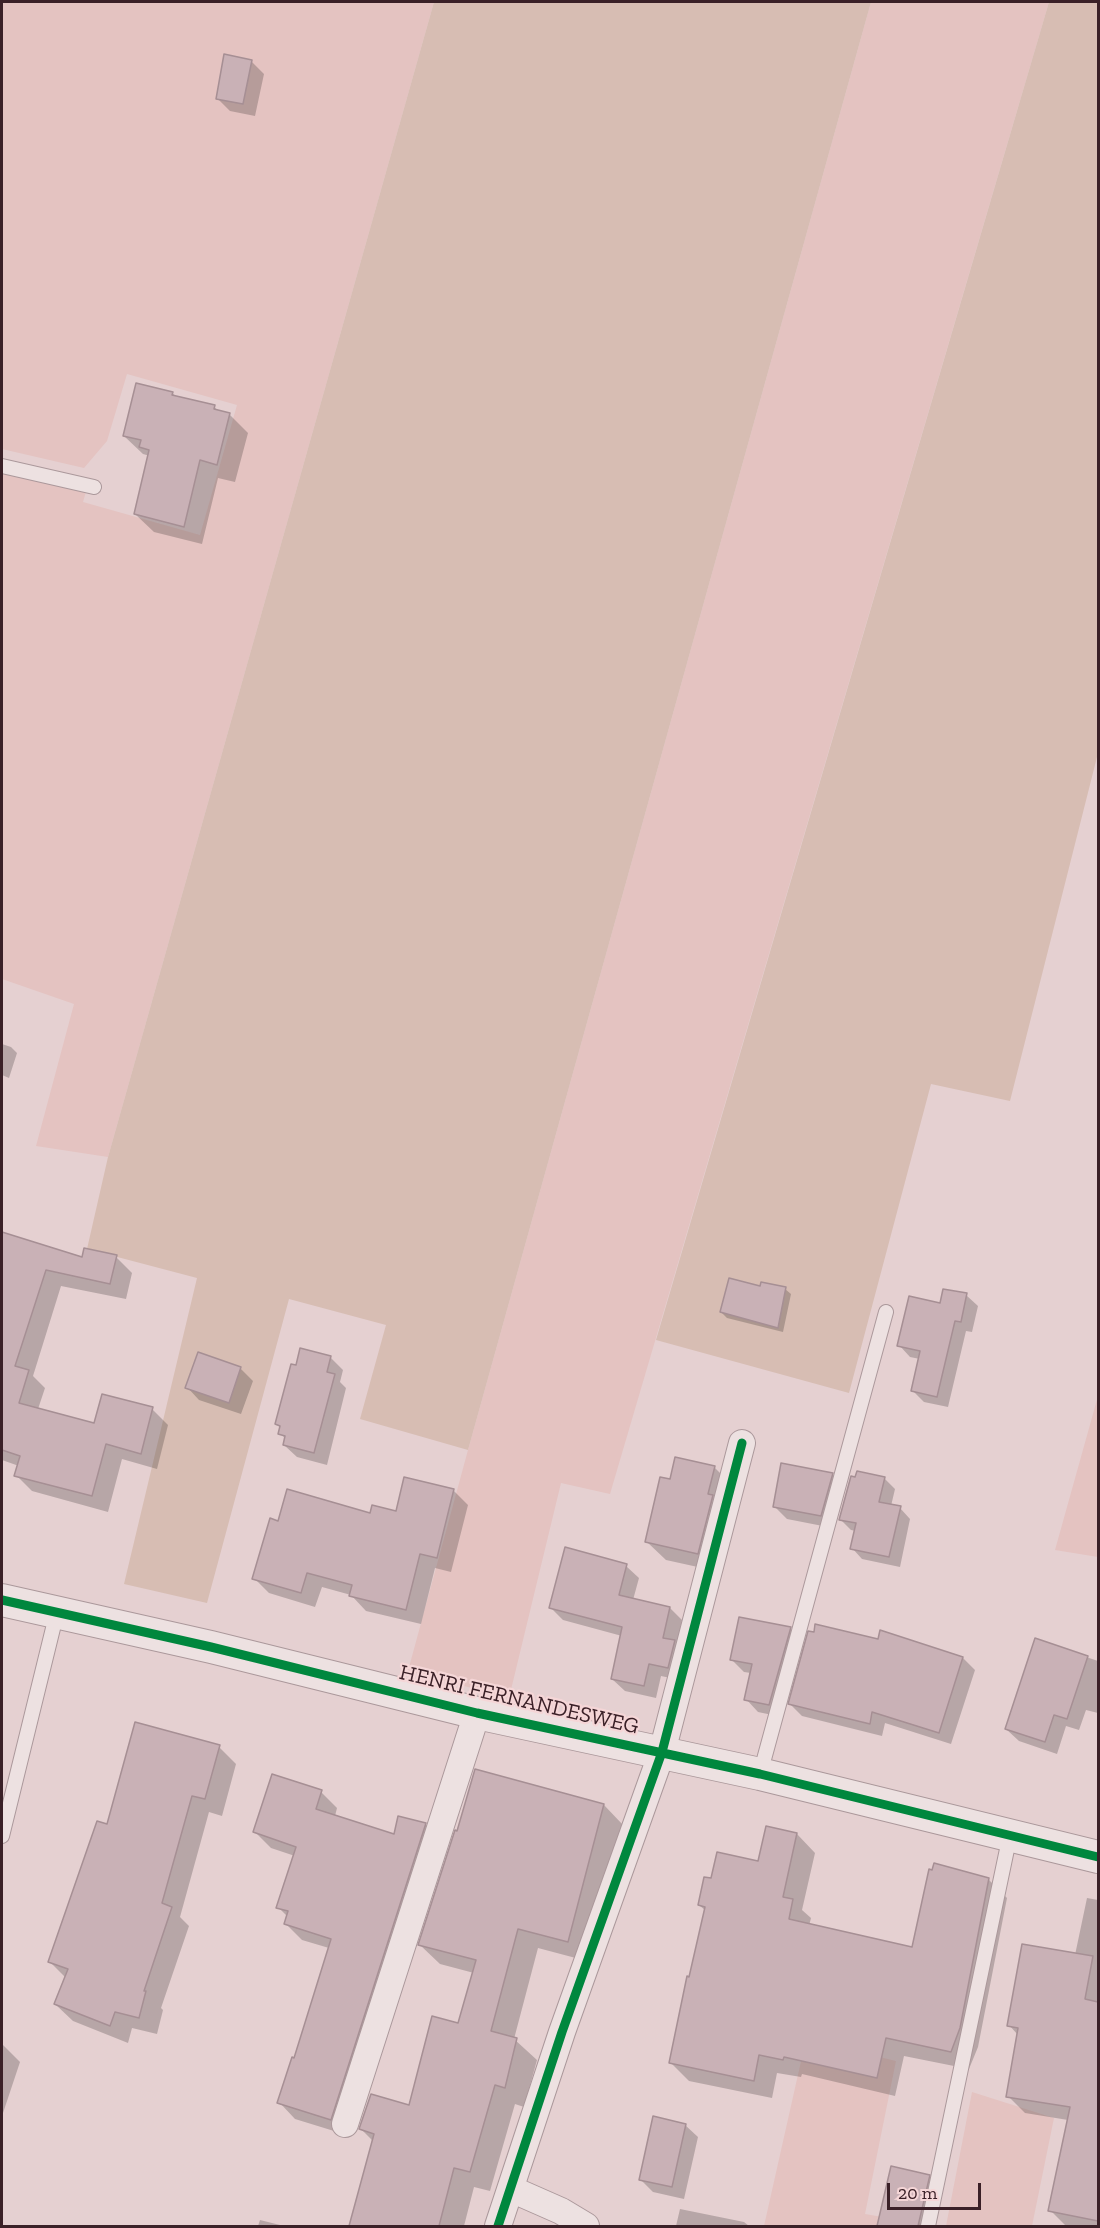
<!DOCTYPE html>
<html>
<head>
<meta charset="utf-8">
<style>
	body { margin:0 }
	#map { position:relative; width:1100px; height:2228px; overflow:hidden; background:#e5d0d1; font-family:"Zilla Slab",serif }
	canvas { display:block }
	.frame { position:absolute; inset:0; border:3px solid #3a2027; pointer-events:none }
	.scale { position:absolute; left:887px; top:2183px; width:94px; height:27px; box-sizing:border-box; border:3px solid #3a2027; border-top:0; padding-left:8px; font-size:18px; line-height:21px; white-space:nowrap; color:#3a2027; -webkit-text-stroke:4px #f5d6d7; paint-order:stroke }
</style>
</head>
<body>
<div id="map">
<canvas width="1100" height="2228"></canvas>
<div class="frame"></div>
<div class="scale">20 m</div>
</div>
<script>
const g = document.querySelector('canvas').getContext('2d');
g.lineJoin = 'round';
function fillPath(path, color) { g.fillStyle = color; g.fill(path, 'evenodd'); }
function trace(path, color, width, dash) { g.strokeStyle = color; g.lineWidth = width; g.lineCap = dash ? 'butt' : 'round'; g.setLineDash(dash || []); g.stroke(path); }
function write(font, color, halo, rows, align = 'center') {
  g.font = font + ' "Zilla Slab",serif'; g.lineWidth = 4.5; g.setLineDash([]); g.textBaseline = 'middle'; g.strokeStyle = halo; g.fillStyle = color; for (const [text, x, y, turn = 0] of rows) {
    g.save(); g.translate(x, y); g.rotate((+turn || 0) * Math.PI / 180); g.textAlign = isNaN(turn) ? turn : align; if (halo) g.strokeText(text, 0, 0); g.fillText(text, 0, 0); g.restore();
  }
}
const farmland = new Path2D(`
	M 2,2 L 434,2 L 108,1157 L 36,1146 L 74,1004 L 2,979 L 2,468 L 87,488 L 83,502 L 200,535 L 237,405 L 127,374 L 107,441 L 84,468 L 2,449 Z
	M 871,2 L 1049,2 L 610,1494 L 561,1483 L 509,1698 L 408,1671 L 468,1450 Z
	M 1098,1396 L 1098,1557 L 1055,1550 Z
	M 806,2039 L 896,2061 L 865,2214 L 935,2226 L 764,2226 Z
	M 972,2092 L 1054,2118 L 1032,2226 L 946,2226 Z`);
const green = new Path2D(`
	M 434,2 L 871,2 L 468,1450 L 360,1419 L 386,1325 L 289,1299 L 207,1603 L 124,1584 L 197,1278 L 87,1249 L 108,1157 Z
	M 1049,2 L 1098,2 L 1098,753 L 1010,1101 L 931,1084 L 849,1393 L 656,1340 Z`);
const shadow = new Path2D(`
	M 251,61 L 264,74 L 255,116 L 230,111 L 217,98 Z
	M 172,393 L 177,397 L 214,407 L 220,412 L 229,414 L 248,433 L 235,482 L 218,478 L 202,544 L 154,532 L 135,514 L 150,456 L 143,454 L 124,436 Z
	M 2,1044 L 11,1047 L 17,1053 L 9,1078 L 2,1075 Z
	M 2,1233 L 84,1259 L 116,1257 L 132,1273 L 126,1299 L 61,1286 L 33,1376 L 45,1388 L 38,1409 L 95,1424 L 152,1409 L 168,1425 L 157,1469 L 122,1459 L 108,1512 L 32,1491 L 16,1475 L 19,1466 L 2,1460 Z
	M 761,1288 L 785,1289 L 791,1294 L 783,1332 L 727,1318 L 721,1312 Z
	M 966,1295 L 978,1306 L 972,1332 L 966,1331 L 948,1407 L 924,1402 L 913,1391 L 920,1359 L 910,1357 L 899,1345 L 941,1305 Z
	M 330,1357 L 343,1370 L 340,1382 L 346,1388 L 327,1465 L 297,1457 L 284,1445 L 286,1439 L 280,1433 L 281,1428 L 277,1424 L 297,1367 Z
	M 240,1368 L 253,1381 L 241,1414 L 199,1400 L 187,1387 Z
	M 714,1467 L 733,1486 L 716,1571 L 666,1560 L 647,1542 L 671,1481 Z
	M 832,1474 L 844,1487 L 833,1528 L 787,1519 L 775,1507 Z
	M 884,1478 L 895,1489 L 891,1506 L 900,1508 L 910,1519 L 900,1567 L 862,1559 L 852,1548 L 856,1531 L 851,1530 L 840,1519 Z
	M 453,1490 L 468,1505 L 451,1572 L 435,1568 L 421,1624 L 366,1611 L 351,1595 L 322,1587 L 315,1607 L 269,1593 L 254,1578 L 279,1523 L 397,1513 Z
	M 626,1566 L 639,1578 L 633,1600 L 670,1608 L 682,1620 L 677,1644 L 687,1654 L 680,1680 L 661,1676 L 656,1698 L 625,1691 L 612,1679 L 622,1636 L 563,1620 L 551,1608 Z
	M 790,1629 L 802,1641 L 782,1717 L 758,1712 L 746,1699 L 751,1673 L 744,1672 L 732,1660 Z
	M 1036,1640 L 1098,1661 L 1098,1713 L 1086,1710 L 1079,1730 L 1066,1726 L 1057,1754 L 1019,1741 L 1006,1729 Z
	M 963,1658 L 975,1670 L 951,1744 L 885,1723 L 882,1736 L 802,1716 L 790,1704 Z
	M 219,1747 L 236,1764 L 222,1816 L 209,1812 L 180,1917 L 189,1926 L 161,2008 L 163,2010 L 157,2034 L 132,2028 L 128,2043 L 73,2021 L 55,2004 L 66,1978 L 50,1962 L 108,1825 Z
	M 321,1792 L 337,1808 L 335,1816 L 395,1836 L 425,1824 L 442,1841 L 347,2135 L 295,2119 L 279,2102 L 295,2060 L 329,1948 L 302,1940 L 285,1923 L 288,1917 L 278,1907 L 295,1856 L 271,1848 L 255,1832 Z
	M 604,1805 L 623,1825 L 587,1961 L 538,1948 L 514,2039 L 537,2060 L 524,2107 L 515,2104 L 490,2191 L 474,2187 L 464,2226 L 350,2226 L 374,2142 L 361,2129 L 410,2107 L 459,2025 L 474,1973 L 440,1964 L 420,1945 Z
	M 797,1834 L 815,1853 L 802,1910 L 811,1918 L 809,1926 L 913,1949 L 935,1865 L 989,1880 L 1007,1898 L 978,2047 L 969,2069 L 904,2056 L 895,2096 L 802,2074 L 801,2077 L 777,2073 L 772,2098 L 689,2081 L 671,2063 L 706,1911 L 699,1905 L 712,1880 L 759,1863 Z
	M 1087,1898 L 1098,1900 L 1098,2226 L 1066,2226 L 1050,2210 L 1068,2120 L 1025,2113 L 1008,2096 L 1018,2035 L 1009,2025 L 1075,1955 Z
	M 2,2044 L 20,2062 L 2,2116 Z
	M 685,2125 L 698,2137 L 684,2199 L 653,2192 L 641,2180 Z
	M 892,2168 L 929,2176 L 941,2188 L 932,2226 L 879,2226 Z
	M 680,2209 L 744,2222 L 749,2226 L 676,2226 Z
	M 260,2220 L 284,2226 L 258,2226 Z`);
const building = new Path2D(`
	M 224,54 L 252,60 L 243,104 L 216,99 Z
	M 136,383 L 173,392 L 172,395 L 215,405 L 214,409 L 230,413 L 217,465 L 200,460 L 184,527 L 134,514 L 149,450 L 139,447 L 141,440 L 123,436 Z
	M 2,1232 L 82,1257 L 84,1248 L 117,1255 L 110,1284 L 46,1270 L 15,1366 L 29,1370 L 19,1403 L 94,1423 L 102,1394 L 153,1407 L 141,1454 L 106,1444 L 92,1496 L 14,1476 L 20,1456 L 2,1450 Z
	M 729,1278 L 760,1286 L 761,1282 L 786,1287 L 778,1328 L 720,1312 Z
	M 943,1289 L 967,1293 L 961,1322 L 955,1321 L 937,1397 L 911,1391 L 920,1351 L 897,1346 L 909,1296 L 940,1303 Z
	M 300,1348 L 331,1356 L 327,1372 L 335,1374 L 314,1453 L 283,1445 L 285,1436 L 278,1434 L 280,1426 L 275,1424 L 291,1364 L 296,1365 Z
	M 198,1352 L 241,1367 L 229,1403 L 185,1388 Z
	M 675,1457 L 715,1466 L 708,1494 L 713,1495 L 698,1554 L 645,1542 L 660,1477 L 670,1479 Z
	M 781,1463 L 833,1473 L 821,1516 L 773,1507 Z
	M 857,1471 L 885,1477 L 879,1502 L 901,1506 L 889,1557 L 850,1549 L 856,1523 L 839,1520 L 851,1476 L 855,1477 Z
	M 404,1477 L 454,1489 L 437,1558 L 420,1554 L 406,1610 L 349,1596 L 352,1585 L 307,1573 L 301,1593 L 252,1579 L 270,1518 L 278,1521 L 287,1489 L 370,1513 L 372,1505 L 396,1511 Z
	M 565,1547 L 627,1564 L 619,1595 L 670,1607 L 663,1638 L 675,1640 L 668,1668 L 649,1664 L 644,1686 L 611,1679 L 622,1627 L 549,1608 Z
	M 739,1617 L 791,1627 L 769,1705 L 744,1700 L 752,1664 L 730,1660 Z
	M 815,1624 L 878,1639 L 880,1630 L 963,1657 L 939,1733 L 872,1712 L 870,1724 L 788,1704 L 808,1631 L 814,1632 Z
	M 1035,1638 L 1088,1656 L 1067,1719 L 1054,1715 L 1045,1742 L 1005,1729 Z
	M 135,1722 L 220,1745 L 205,1799 L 192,1796 L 162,1903 L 172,1907 L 144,1991 L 146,1991 L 139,2018 L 115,2012 L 110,2026 L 54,2004 L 68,1969 L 48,1962 L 97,1821 L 107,1824 Z
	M 475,1769 L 604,1804 L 568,1942 L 518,1929 L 491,2031 L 517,2038 L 505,2088 L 495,2085 L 470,2172 L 454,2168 L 439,2226 L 349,2226 L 374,2134 L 359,2129 L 371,2094 L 409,2105 L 432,2016 L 458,2023 L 476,1960 L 418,1945 L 455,1830 L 457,1831 Z
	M 272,1774 L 322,1790 L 316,1809 L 394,1834 L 398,1816 L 426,1823 L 331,2120 L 277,2103 L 292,2057 L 294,2058 L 331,1939 L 284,1924 L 288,1911 L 276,1908 L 296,1847 L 253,1832 Z
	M 766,1826 L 797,1833 L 783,1897 L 793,1899 L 789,1919 L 912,1947 L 929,1869 L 932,1870 L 934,1863 L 989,1878 L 960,2028 L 951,2052 L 886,2038 L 877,2078 L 784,2057 L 783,2060 L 759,2055 L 754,2081 L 669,2063 L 687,1976 L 689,1977 L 705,1907 L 698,1905 L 704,1877 L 711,1878 L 717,1852 L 758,1861 Z
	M 1022,1944 L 1093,1956 L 1085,1999 L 1098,2002 L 1098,2221 L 1048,2211 L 1070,2107 L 1006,2097 L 1018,2028 L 1007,2026 Z
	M 653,2116 L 686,2124 L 672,2187 L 639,2180 Z
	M 891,2166 L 930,2175 L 918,2226 L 877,2226 Z`);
const service = new Path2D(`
	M 2,466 L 94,487
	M 760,1774 L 886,1312
	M 2,1836 L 57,1612
	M 928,2226 L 1010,1835`);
const minor = new Path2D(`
	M 345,2124 L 477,1713
	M 511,2189 L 561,2211 L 586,2226
	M 498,2226 L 562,2032 L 662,1752 L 742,1443`);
const tertiary = new Path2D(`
	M 2,1600 L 211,1647 L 477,1713 L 760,1774 L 1098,1857`);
const cycleway = new Path2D(`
	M 2,1600 L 211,1647 L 477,1713 L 760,1774 L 1098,1857
	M 498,2226 L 562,2032 L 662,1752 L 742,1443`);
const streetNames = [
	["HENRI FERNANDESWEG",519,1700,13]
];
fillPath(farmland, '#e4c3c1');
fillPath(green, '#d7bdb3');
fillPath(shadow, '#0003');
fillPath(building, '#c9b1b6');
trace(building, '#a68f94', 1.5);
trace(service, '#ab989b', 16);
trace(minor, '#ab989b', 28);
trace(tertiary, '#ab989b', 34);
trace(service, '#ede1e1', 14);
trace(minor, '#ede1e1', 26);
trace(tertiary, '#ede1e1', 32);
trace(cycleway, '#00873e', 9);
write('22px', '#3a2027', '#f5d6d7', streetNames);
</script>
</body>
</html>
